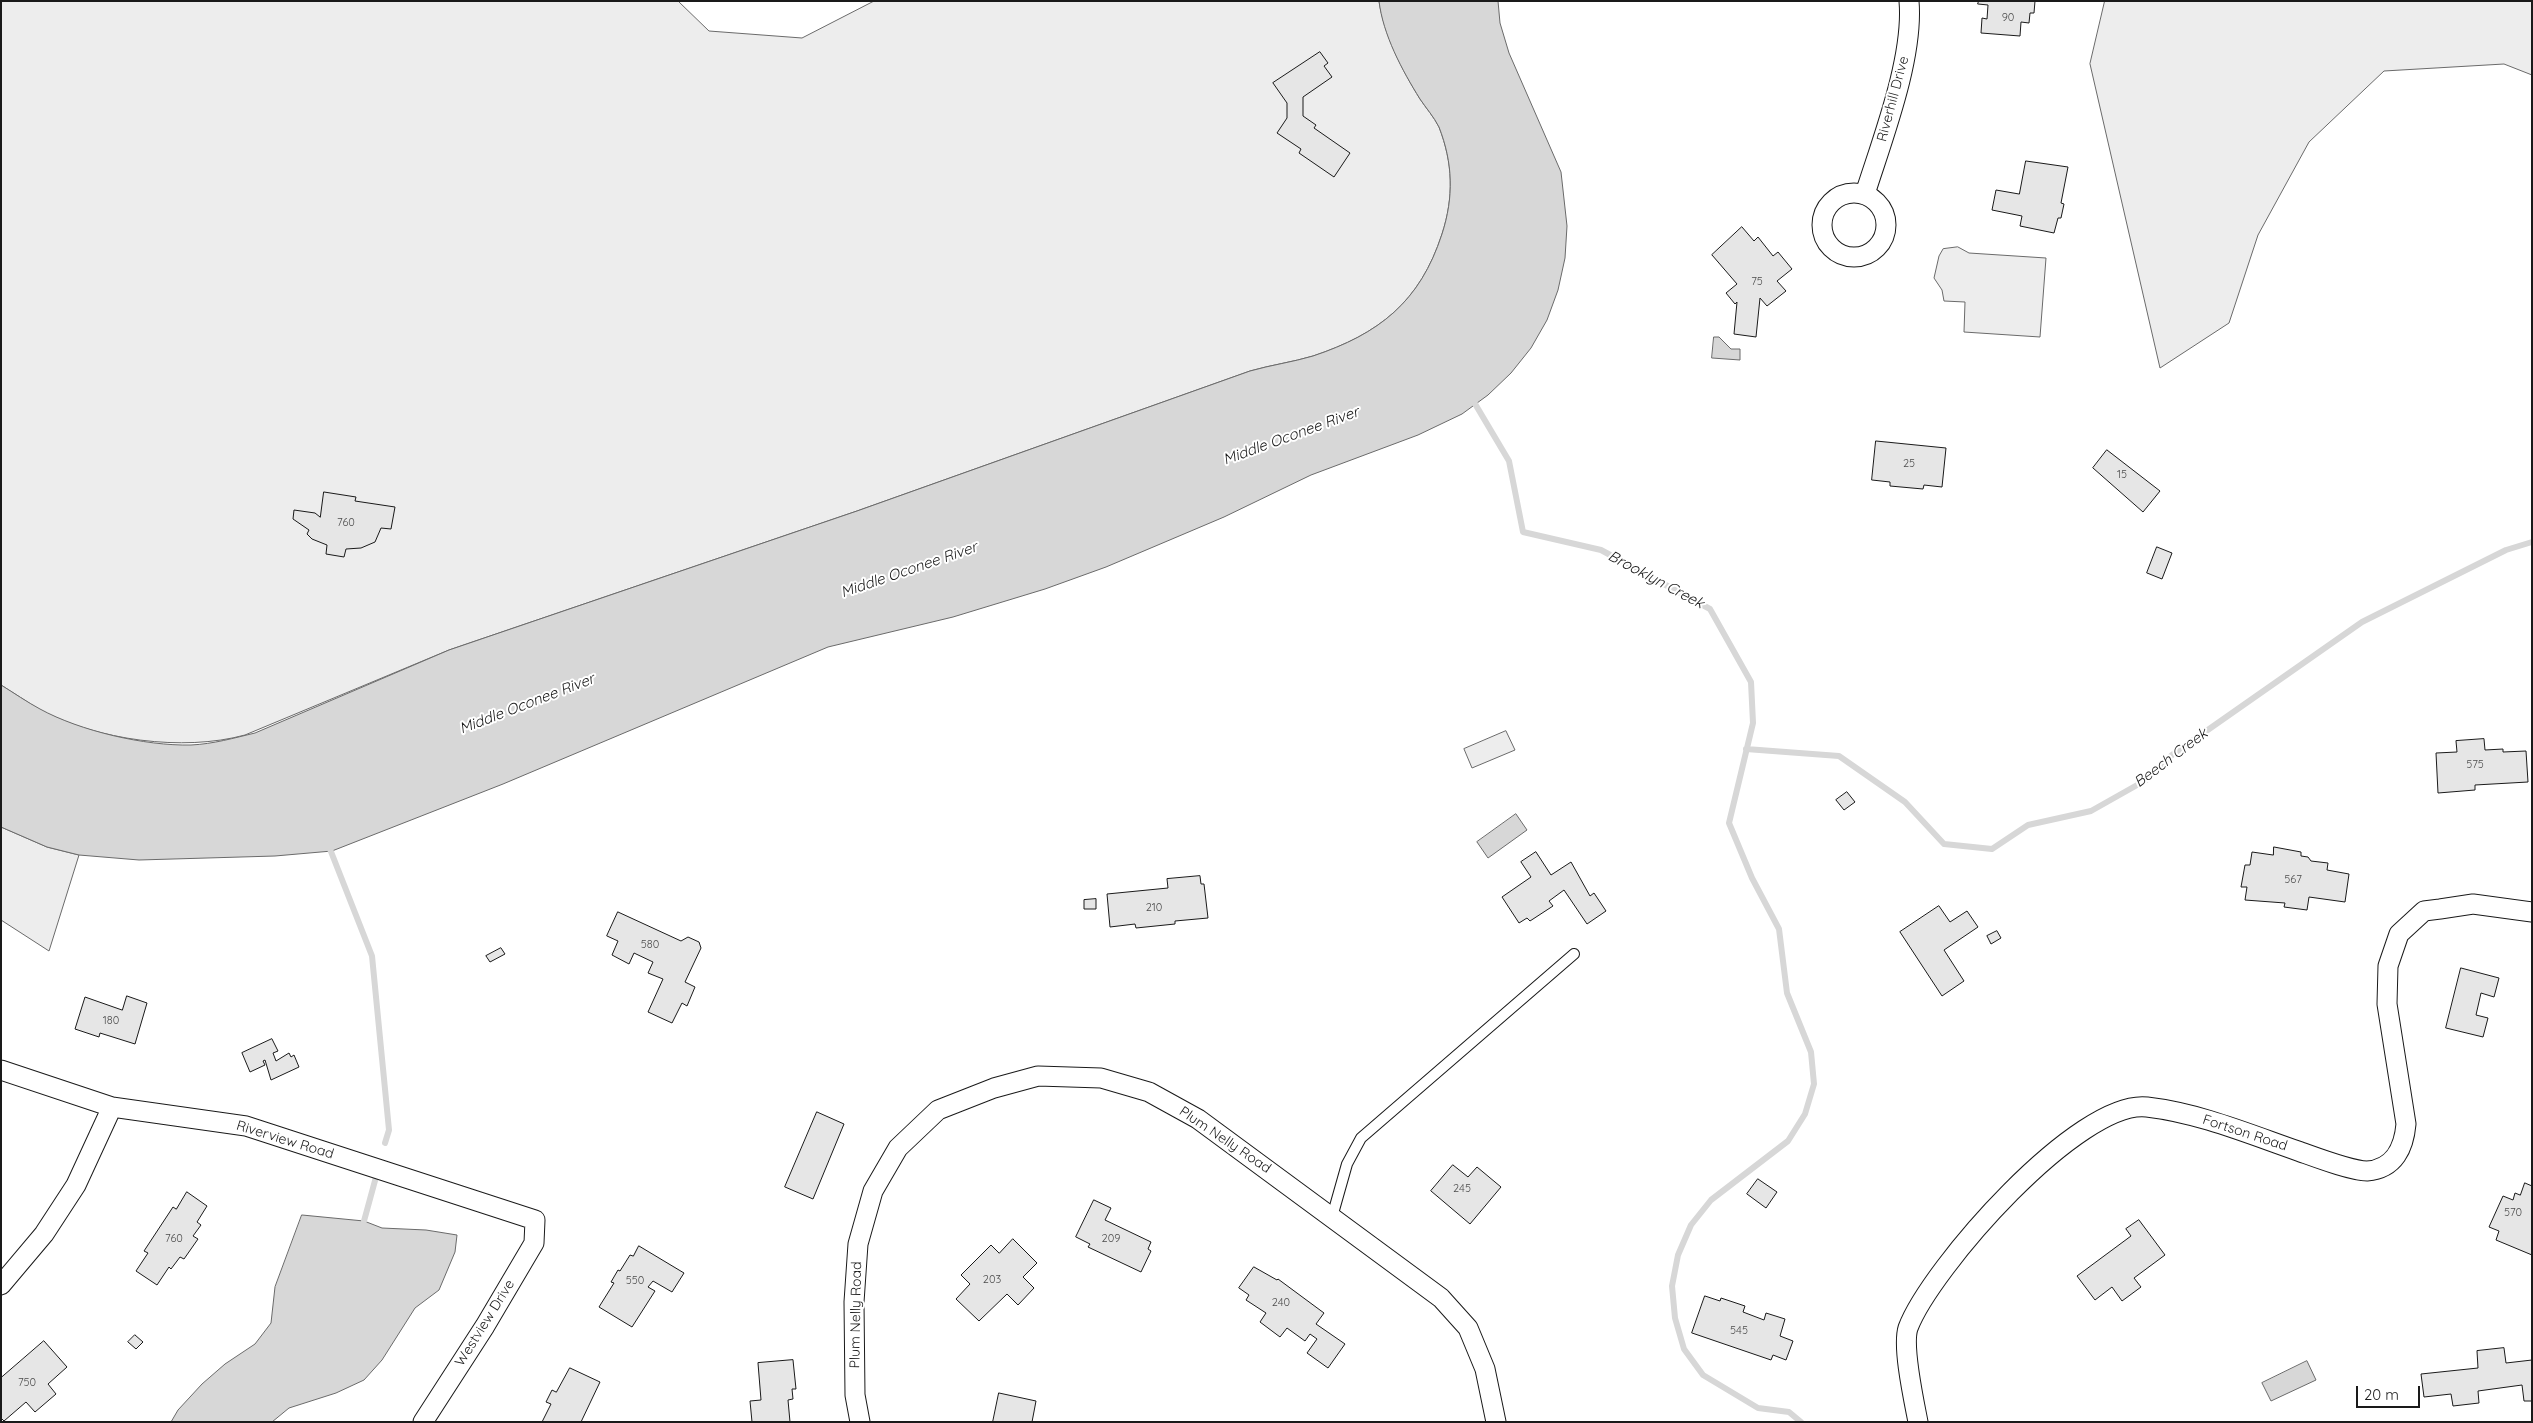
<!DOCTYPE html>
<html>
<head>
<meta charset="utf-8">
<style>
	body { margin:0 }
	#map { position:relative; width:2533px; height:1423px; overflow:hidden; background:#fff; font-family:Quicksand,sans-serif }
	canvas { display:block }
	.frame { position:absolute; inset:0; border:2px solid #1a1a1a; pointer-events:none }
	.scale { position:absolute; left:2356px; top:1386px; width:64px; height:22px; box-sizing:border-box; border:2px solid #1a1a1a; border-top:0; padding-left:6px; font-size:15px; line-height:18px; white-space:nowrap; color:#1a1a1a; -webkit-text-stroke:4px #fff; paint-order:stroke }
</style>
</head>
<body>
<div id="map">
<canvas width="2533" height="1423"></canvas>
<div class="frame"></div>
<div class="scale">20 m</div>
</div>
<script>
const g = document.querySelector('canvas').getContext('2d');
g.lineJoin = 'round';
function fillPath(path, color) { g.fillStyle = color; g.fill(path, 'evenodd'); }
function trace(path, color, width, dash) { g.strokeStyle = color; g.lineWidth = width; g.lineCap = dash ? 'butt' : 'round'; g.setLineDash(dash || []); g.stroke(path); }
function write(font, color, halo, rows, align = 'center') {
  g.font = font + ' Quicksand,sans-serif'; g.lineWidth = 4; g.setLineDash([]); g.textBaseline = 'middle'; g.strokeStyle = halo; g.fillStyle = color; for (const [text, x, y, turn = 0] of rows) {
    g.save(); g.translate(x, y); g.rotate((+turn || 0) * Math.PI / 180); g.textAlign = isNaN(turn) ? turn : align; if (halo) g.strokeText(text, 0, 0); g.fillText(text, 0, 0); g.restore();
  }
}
const green = new Path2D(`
	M 1,1 L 678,1 L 709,31 L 802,38 L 874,1 L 1379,1 C 1384,35 1402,70 1420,99 C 1426,108 1434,117 1439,127 C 1453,163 1454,197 1442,234 C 1420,302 1379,334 1313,356 C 1293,362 1271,365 1250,371 L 857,511 L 449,650 L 245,735 C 183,752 97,740 40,710 C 27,702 14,693 1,685 Z
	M 2105,1 L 2532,1 L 2532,75 L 2504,64 L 2384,71 L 2309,142 L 2258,235 L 2229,323 L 2160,368 L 2090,64 Z
	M 1958,247 L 1969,253 L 2046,258 L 2040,337 L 1964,332 L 1965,302 L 1944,301 L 1942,290 L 1934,278 L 1939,256 L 1943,249 Z
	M 1506,731 L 1515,750 L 1472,768 L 1464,749 Z
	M 1,827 L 47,847 L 79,855 L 49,951 L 1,920 Z`);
const water = new Path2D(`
	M 1379,1 L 1498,1 L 1500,23 L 1509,53 L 1561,172 L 1567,226 L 1565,258 L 1558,290 L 1547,320 L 1531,348 L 1511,373 L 1488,395 L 1462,414 L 1418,435 L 1311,475 L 1224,517 L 1106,567 L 1045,589 L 953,617 L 828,647 L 503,784 L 332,851 L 275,856 L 139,860 L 79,855 L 47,847 L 1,827 L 1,685 C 14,693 27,702 40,709 C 80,731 145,746 191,745 C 213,744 234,738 255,733 L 449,650 L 857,511 L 1250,371 C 1271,365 1293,362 1313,356 C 1379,334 1420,302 1442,234 C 1454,197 1453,163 1439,127 C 1434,117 1426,108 1420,99 C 1402,70 1383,35 1379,1 Z
	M 1714,337 L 1719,337 L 1731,349 L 1740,349 L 1740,360 L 1712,358 Z
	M 1516,814 L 1527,830 L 1488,858 L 1477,842 Z
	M 302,1215 L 364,1221 L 382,1228 L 426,1230 L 457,1235 L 455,1252 L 439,1290 L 415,1308 L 382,1360 L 364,1380 L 336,1393 L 289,1408 L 272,1422 L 171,1422 L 178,1410 L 202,1384 L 225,1364 L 255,1344 L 271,1323 L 275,1287 Z
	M 2307,1361 L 2316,1380 L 2271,1401 L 2262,1383 Z`);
const stream = new Path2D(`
	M 1471,397 L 1509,461 L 1523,532 L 1601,550 L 1710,609 L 1751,682 L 1753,723 L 1729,823 L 1752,878 L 1779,929 L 1787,993 L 1811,1052 L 1814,1084 L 1805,1114 L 1788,1141 L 1711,1200 L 1691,1225 L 1678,1255 L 1672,1286 L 1675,1318 L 1684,1349 L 1703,1375 L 1758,1408 L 1789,1412 L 1801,1422
	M 1746,749 L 1839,756 L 1905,802 L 1944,844 L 1992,849 L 2028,825 L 2091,811 L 2146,780 L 2172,755 L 2362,622 L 2506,550 L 2532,542
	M 328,844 L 372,956 L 389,1130 L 385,1143
	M 364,1221 L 376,1177`);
const building = new Path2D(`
	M 1979,1 L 2035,1 L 2034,13 L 2030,13 L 2029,23 L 2021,22 L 2020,36 L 1981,33 L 1982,18 L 1987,19 L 1988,5 L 1978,4 Z
	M 1320,52 L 1328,63 L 1324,66 L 1332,77 L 1303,97 L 1303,116 L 1316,125 L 1314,128 L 1350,153 L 1334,177 L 1299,153 L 1301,149 L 1277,133 L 1287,118 L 1287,103 L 1273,83 Z
	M 2026,161 L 2068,167 L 2061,203 L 2064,204 L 2061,218 L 2058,218 L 2054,233 L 2020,226 L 2022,216 L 1992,210 L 1996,190 L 2019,194 Z
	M 1742,227 L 1754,241 L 1758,237 L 1773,256 L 1778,252 L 1792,269 L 1777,281 L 1786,291 L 1767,306 L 1760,298 L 1756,337 L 1734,334 L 1737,302 L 1735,304 L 1726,293 L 1737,284 L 1712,255 Z
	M 1876,441 L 1946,448 L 1942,487 L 1924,485 L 1923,489 L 1890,486 L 1890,482 L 1872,480 Z
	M 2107,450 L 2160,491 L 2143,512 L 2093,468 Z
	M 324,492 L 356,497 L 355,501 L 395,507 L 391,529 L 381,528 L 375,542 L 361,548 L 346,549 L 344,557 L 326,554 L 327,545 L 312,539 L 307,534 L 309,530 L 293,519 L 294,510 L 315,513 L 320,517 Z
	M 2157,547 L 2172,553 L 2162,579 L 2147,573 Z
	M 2484,739 L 2485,750 L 2503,749 L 2503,752 L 2526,751 L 2528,782 L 2475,785 L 2475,790 L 2438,793 L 2436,753 L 2457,752 L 2456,741 Z
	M 1847,792 L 1855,802 L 1844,810 L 1836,800 Z
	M 2274,847 L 2301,852 L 2301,856 L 2308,857 L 2311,861 L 2328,863 L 2327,870 L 2349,874 L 2345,902 L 2309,897 L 2307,910 L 2284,907 L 2285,903 L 2245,900 L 2247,887 L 2241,887 L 2245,865 L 2250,865 L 2252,852 L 2273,855 Z
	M 1536,852 L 1551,875 L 1571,862 L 1590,896 L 1594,893 L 1606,911 L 1587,924 L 1564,890 L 1549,901 L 1553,906 L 1530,921 L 1527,918 L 1519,923 L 1502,897 L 1531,877 L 1521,862 Z
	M 1200,876 L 1201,884 L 1204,884 L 1208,918 L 1175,921 L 1175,924 L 1136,928 L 1135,924 L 1110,927 L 1107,894 L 1168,888 L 1167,879 Z
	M 1096,899 L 1096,909 L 1084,909 L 1084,900 Z
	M 1939,906 L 1950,922 L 1967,911 L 1978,927 L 1944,950 L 1964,981 L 1942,996 L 1900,932 Z
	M 618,912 L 681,941 L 688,937 L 699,942 L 701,948 L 685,982 L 695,987 L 687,1006 L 682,1003 L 672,1023 L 648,1012 L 663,979 L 648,973 L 653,962 L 634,953 L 629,964 L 612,955 L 618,941 L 607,936 Z
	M 1997,931 L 2001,938 L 1991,944 L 1987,936 Z
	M 501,948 L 505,954 L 490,962 L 486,956 Z
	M 2461,968 L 2499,978 L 2494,997 L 2481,993 L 2476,1015 L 2488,1018 L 2483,1037 L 2446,1028 Z
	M 127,996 L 147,1003 L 135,1044 L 100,1033 L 99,1037 L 75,1029 L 85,997 L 122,1010 Z
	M 272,1039 L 278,1051 L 273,1053 L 276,1061 L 289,1053 L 291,1057 L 294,1055 L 299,1067 L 271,1080 L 265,1060 L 263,1061 L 265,1065 L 250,1072 L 242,1053 Z
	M 817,1112 L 844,1124 L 813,1199 L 785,1187 Z
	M 1453,1165 L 1468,1177 L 1477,1167 L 1501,1187 L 1470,1224 L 1431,1191 Z
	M 1758,1179 L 1777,1192 L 1766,1208 L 1747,1194 Z
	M 2525,1183 L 2532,1186 L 2532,1255 L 2496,1240 L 2499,1231 L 2489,1227 L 2503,1196 L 2513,1200 L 2515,1193 L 2520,1195 Z
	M 187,1192 L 207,1206 L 197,1222 L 201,1225 L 193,1236 L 198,1239 L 184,1259 L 180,1257 L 171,1269 L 169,1267 L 157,1285 L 136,1271 L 148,1253 L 144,1251 L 173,1207 L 176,1209 Z
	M 1094,1200 L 1111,1208 L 1105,1220 L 1151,1242 L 1148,1249 L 1151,1251 L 1141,1272 L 1088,1247 L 1090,1244 L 1076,1237 Z
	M 2139,1220 L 2165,1255 L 2134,1278 L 2141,1287 L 2122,1301 L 2112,1287 L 2095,1300 L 2077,1276 L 2131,1236 L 2126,1229 Z
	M 1013,1239 L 1037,1263 L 1023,1277 L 1034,1288 L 1018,1305 L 1007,1294 L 979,1321 L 956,1299 L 970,1284 L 961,1275 L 991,1245 L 999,1253 Z
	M 639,1246 L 684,1273 L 672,1292 L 653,1281 L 648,1287 L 655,1291 L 632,1327 L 599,1307 L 614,1283 L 611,1282 L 618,1270 L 620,1271 L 630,1255 L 633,1256 Z
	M 1254,1267 L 1277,1280 L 1278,1279 L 1324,1313 L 1316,1324 L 1345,1344 L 1328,1368 L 1307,1353 L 1317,1339 L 1310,1334 L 1305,1341 L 1287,1328 L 1280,1337 L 1260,1322 L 1266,1313 L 1246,1300 L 1249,1295 L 1239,1288 Z
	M 1705,1296 L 1720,1301 L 1721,1298 L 1745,1306 L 1743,1312 L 1764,1320 L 1766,1313 L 1785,1319 L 1780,1336 L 1793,1341 L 1786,1360 L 1773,1355 L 1771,1360 L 1692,1333 Z
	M 135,1335 L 143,1342 L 136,1349 L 128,1342 Z
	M 44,1341 L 67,1367 L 48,1384 L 56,1394 L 35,1412 L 26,1402 L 4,1421 L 1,1418 L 1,1378 Z
	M 2504,1348 L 2506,1363 L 2532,1360 L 2532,1401 L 2524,1401 L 2522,1385 L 2478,1391 L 2479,1403 L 2453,1406 L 2451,1394 L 2424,1397 L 2421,1374 L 2478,1368 L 2477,1351 Z
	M 793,1360 L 796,1389 L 792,1389 L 793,1399 L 788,1400 L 790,1422 L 752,1422 L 750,1401 L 761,1400 L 758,1363 Z
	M 570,1368 L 600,1382 L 581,1422 L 542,1422 L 551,1404 L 546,1402 L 552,1390 L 556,1392 Z
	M 999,1393 L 1036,1401 L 1032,1422 L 993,1422 Z`);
const lane = new Path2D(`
	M 1332,1217 L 1347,1164 L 1361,1138 L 1574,954`);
const street = new Path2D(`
	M1822 225a32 32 0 1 1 64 0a32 32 0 1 1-64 0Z
	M 1865,194 C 1882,140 1914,58 1909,1
	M 1,1070 L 112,1107 L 246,1126 L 535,1220 L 534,1243 L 485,1326 L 423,1422
	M 1,1285 L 44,1234 L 76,1185 L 112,1107
	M 860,1422 L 855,1395 L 854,1302 L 858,1244 L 873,1191 L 898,1148 L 938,1110 L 994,1088 L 1038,1076 L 1101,1078 L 1149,1092 L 1198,1119 L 1441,1298 L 1468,1328 L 1485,1369 L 1496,1422
	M 1918,1422 C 1914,1401 1902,1347 1908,1328 C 1930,1269 2079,1099 2147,1107 C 2199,1113 2249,1134 2298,1151 C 2315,1157 2351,1171 2367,1171 C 2395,1169 2404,1147 2406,1124 L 2387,1004 L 2388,966 L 2399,934 L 2424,911 L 2440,909 L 2473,904 L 2532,912`);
const numberNames = [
	["90",2008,18],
	["75",1757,282],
	["25",1909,464],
	["15",2122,475],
	["760",346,523],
	["575",2475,765],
	["567",2293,880],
	["210",1154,908],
	["580",650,945],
	["180",111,1021],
	["245",1462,1189],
	["570",2513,1213],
	["760",174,1239],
	["209",1111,1239],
	["203",992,1280],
	["550",635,1281],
	["240",1281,1303],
	["545",1739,1331],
	["750",27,1383]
];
const streetNames = [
	["Riverhill Drive",1893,99,-75],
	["Fortson Road",2245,1133,18],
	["Riverview Road",285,1140,17],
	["Plum Nelly Road",1225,1140,34],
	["Plum Nelly Road",856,1315,-89],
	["Westview Drive",485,1323,-58]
];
const waterNames = [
	["Middle Oconee River",1291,436,-20],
	["Middle Oconee River",909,570,-19],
	["Brooklyn Creek",1656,580,28],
	["Middle Oconee River",527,704,-21],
	["Beech Creek",2171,758,-37]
];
fillPath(green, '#ededed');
trace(green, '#6a6a6a', 1);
fillPath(water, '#d7d7d7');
trace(water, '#6a6a6a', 1);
trace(stream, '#d7d7d7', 6);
fillPath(building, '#e6e6e6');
trace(building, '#1a1a1a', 1);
trace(lane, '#1a1a1a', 12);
trace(street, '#1a1a1a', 21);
trace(lane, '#fff', 10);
trace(street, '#fff', 19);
write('11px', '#4d4d4d', null, numberNames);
write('14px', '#1a1a1a', '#fff', streetNames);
write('italic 15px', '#1a1a1a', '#fff', waterNames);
</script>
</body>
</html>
